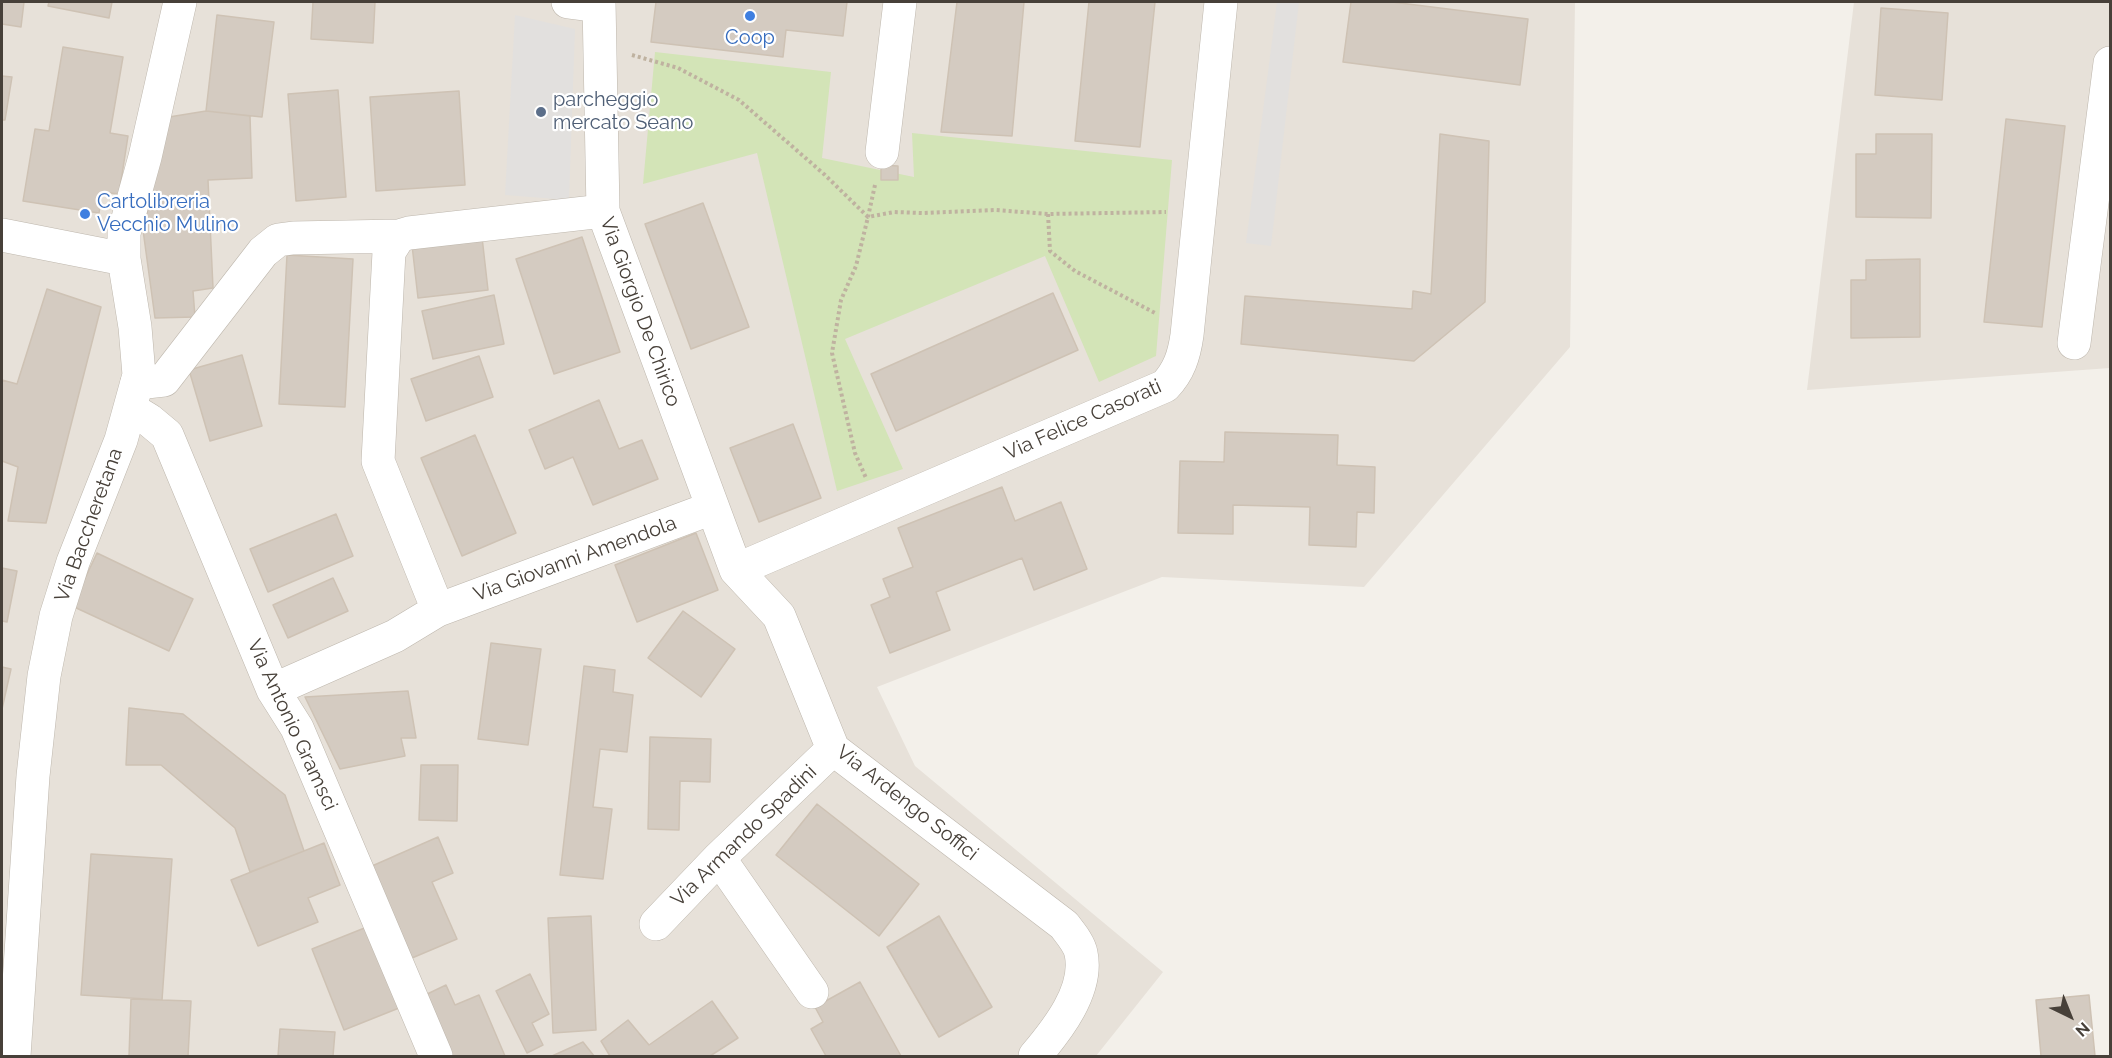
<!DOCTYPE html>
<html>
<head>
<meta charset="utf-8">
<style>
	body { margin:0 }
	#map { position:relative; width:2112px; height:1058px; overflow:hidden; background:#f3f0ea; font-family:Raleway,sans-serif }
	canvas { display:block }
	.frame { position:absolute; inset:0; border:3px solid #474039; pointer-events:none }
	.north { position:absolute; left:2040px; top:986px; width:60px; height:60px; -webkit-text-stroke:4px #fff; paint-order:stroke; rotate:137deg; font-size:16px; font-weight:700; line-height:24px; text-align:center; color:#474039 }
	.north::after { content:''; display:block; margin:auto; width:21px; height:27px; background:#474039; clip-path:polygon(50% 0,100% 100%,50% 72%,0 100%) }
</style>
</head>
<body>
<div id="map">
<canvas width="2112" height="1058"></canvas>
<div class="frame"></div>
<div class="north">N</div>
</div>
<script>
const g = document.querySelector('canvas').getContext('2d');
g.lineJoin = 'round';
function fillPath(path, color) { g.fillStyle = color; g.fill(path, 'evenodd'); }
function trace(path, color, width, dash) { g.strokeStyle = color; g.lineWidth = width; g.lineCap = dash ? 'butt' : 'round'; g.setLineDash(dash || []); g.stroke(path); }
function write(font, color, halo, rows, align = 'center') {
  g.font = font + ' Raleway,sans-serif'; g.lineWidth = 4.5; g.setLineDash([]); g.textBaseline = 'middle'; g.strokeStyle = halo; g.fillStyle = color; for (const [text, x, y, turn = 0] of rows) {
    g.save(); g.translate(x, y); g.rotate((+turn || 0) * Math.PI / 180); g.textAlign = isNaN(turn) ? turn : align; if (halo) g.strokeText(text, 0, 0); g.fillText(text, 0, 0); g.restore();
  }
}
const residential = new Path2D(`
	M 2,2 L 1575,2 L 1570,347 L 1364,587 L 1162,577 L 877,687 L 915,766 L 1163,972 L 1096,1056 L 2,1056 Z
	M 1854,2 L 2110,2 L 2110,368 L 1807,390 Z`);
const green = new Path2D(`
	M 655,52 L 831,72 L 822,158 L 914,177 L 912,133 L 1172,160 L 1156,356 L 1099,382 L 1045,256 L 845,339 L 903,469 L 837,491 L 757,153 L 643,184 Z`);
const parking = new Path2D(`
	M 1277,2 L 1299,2 L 1271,246 L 1246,243 Z
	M 515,15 L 575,29 L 569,200 L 505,195 Z`);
const building = new Path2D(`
	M 2,2 L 24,2 L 21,27 L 2,24 Z
	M 49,2 L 112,2 L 109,18 L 48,6 Z
	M 313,2 L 375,2 L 373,43 L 311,39 Z
	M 656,2 L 847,2 L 843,36 L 786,30 L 783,57 L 651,42 Z
	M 957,2 L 1024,2 L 1012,136 L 941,132 Z
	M 1089,2 L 1155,2 L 1140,147 L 1075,141 Z
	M 1351,2 L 1392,2 L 1528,19 L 1520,85 L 1343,62 Z
	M 1881,8 L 1948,13 L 1942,100 L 1875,95 Z
	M 217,15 L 274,22 L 262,117 L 206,111 Z
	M 63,47 L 123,57 L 110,133 L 128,136 L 119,194 L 102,192 L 99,213 L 23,201 L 35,129 L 49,131 Z
	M 2,76 L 12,77 L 5,120 L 2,120 Z
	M 338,90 L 346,197 L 296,201 L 288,94 Z
	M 459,91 L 465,185 L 376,191 L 370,97 Z
	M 206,111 L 250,116 L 252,178 L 208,180 L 213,288 L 193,291 L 195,317 L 155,318 L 143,230 L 169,117 Z
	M 2006,119 L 2065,126 L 2042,327 L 1984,322 Z
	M 1440,134 L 1489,141 L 1485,302 L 1414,361 L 1241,344 L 1245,296 L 1412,309 L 1413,291 L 1431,294 Z
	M 1876,134 L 1932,134 L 1931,218 L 1856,217 L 1856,154 L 1876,154 Z
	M 881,165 L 898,166 L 898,180 L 881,180 Z
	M 703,203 L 749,327 L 691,349 L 645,224 Z
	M 482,237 L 488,290 L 418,298 L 412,245 Z
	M 582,237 L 620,352 L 554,374 L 516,259 Z
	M 287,255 L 353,259 L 345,407 L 279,404 Z
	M 1920,259 L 1920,337 L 1851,338 L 1851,280 L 1866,280 L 1866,260 Z
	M 47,289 L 101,307 L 46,523 L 8,521 L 18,467 L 2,461 L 2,380 L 17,384 Z
	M 1053,293 L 1078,350 L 896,431 L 871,374 Z
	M 494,295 L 504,344 L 433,359 L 422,311 Z
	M 242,355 L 262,426 L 210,441 L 189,370 Z
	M 479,356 L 493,397 L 426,421 L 411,379 Z
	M 599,400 L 619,449 L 642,440 L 658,479 L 593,505 L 573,457 L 545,469 L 529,430 Z
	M 793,424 L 821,498 L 759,522 L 730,448 Z
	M 1225,432 L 1338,435 L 1337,465 L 1375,467 L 1374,513 L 1357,512 L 1356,547 L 1309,545 L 1310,507 L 1233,505 L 1233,534 L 1178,533 L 1180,461 L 1224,462 Z
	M 475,435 L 516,533 L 462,556 L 421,458 Z
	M 1002,487 L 1015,521 L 1061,502 L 1087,569 L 1034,590 L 1022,558 L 936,592 L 950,630 L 890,653 L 871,605 L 890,597 L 883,579 L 913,567 L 898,528 Z
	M 336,514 L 353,556 L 268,592 L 250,549 Z
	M 696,533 L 718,590 L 637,622 L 615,565 Z
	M 97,553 L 193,599 L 169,651 L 72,606 Z
	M 2,568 L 17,571 L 7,622 L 2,621 Z
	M 333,578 L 348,611 L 288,638 L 273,605 Z
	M 683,611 L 735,649 L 701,697 L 648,658 Z
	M 491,643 L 541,649 L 528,745 L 478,739 Z
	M 584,666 L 615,670 L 613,692 L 633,695 L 627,752 L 600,749 L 593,807 L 612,809 L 603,879 L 560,875 Z
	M 2,667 L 11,669 L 2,709 Z
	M 408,691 L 416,738 L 401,738 L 405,756 L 340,769 L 305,697 Z
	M 129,708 L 183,714 L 285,795 L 304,851 L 250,872 L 235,828 L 161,765 L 126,765 Z
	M 650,737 L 711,739 L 710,782 L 680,781 L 679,830 L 648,829 Z
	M 421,765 L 458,765 L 457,821 L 419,820 Z
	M 817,804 L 919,884 L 879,936 L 776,855 Z
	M 438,837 L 453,873 L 432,882 L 457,939 L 412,958 L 372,866 Z
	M 324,843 L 340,885 L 308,898 L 318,922 L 258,946 L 231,880 Z
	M 91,854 L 172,859 L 162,1000 L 81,995 Z
	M 591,916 L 596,1030 L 553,1033 L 548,918 Z
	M 939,916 L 992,1007 L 939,1037 L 887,947 Z
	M 367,927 L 399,1008 L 344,1030 L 312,949 Z
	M 530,974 L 549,1014 L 532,1023 L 543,1045 L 527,1053 L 496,991 Z
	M 860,982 L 901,1056 L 826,1056 L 811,1029 L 823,1022 L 815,1007 Z
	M 446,985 L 455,1005 L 479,995 L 505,1056 L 447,1056 L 421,997 Z
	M 2089,995 L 2095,1056 L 2041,1056 L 2036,1000 Z
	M 131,999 L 191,1001 L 188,1056 L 129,1056 Z
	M 712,1001 L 738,1038 L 710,1056 L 610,1056 L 601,1041 L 628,1020 L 649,1045 Z
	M 280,1029 L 335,1032 L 333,1056 L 278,1056 Z
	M 583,1042 L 594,1056 L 552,1056 Z`);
const path = new Path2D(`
	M 632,55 L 678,68 L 739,100 L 825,175 L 868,217 L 856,266 L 841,300 L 832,353 L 855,453 L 866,478
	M 875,185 L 868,217 L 894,212 L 922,213 L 996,210 L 1048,214 L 1166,212
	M 1048,214 L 1050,251 L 1075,271 L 1155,313`);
const minor = new Path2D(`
	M 568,2 L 599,6
	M 599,2 L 603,211 L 736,570 L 1165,386 C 1179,371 1184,356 1187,335 L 1221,2
	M 882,152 L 900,2
	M 2074,343 L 2110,63
	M 137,383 L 164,380 L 263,252 L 278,240 L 293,238 L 399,236
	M 131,409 L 149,420 L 167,435 L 273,690 L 297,728 L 436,1056
	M 736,570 L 779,616 L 833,749 L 1064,925 C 1070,933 1079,943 1081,953 C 1089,990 1057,1030 1035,1056
	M 438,610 L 378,461 L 389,252 L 399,236 L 409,233 L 603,211
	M 273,690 L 395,636 L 438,610 L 712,508
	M 719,858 L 812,992
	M 656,924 L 719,858 L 833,749`);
const tertiary = new Path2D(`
	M 2,235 L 124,259
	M 14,1056 L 33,776 L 44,676 L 56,616 L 73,562 L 121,440 L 139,375 L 135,327 L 124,259 L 124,233 L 145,157 L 180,2`);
const markers = [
	[750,16,6,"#3f7fe0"],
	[541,112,6,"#5c6f8a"],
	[85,214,6,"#3f7fe0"]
];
const shopNames = [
	["Coop",750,38],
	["Cartolibreria",97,202,"left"],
	["Vecchio Mulino",97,225,"left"]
];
const serviceNames = [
	["parcheggio",553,100],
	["mercato Seano",553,123]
];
const streetNames = [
	["Via Giorgio De Chirico",640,312,70],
	["Via Felice Casorati",1083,420,-24],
	["Via Baccheretana",89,525,-70],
	["Via Giovanni Amendola",575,559,-20],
	["Via Antonio Gramsci",292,725,65],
	["Via Ardengo Soffici",907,803,38],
	["Via Armando Spadini",744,836,-44]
];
fillPath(residential, '#e7e1d9');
fillPath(green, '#d3e4b7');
fillPath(parking, '#e2e0de');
fillPath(building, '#d4cbc1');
trace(building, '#cec2b4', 1.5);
trace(minor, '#beb7ad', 34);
trace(tertiary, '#beb7ad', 34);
trace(path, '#bfb2a0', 4, [3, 3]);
trace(minor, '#fff', 33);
trace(tertiary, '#fff', 33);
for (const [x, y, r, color] of markers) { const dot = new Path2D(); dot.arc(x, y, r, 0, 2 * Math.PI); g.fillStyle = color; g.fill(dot); trace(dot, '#fff', 2); }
write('20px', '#366cbe', '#fff', shopNames);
write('20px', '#4e5e75', '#fff', serviceNames, 'left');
write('20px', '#474039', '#fff', streetNames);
</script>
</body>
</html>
